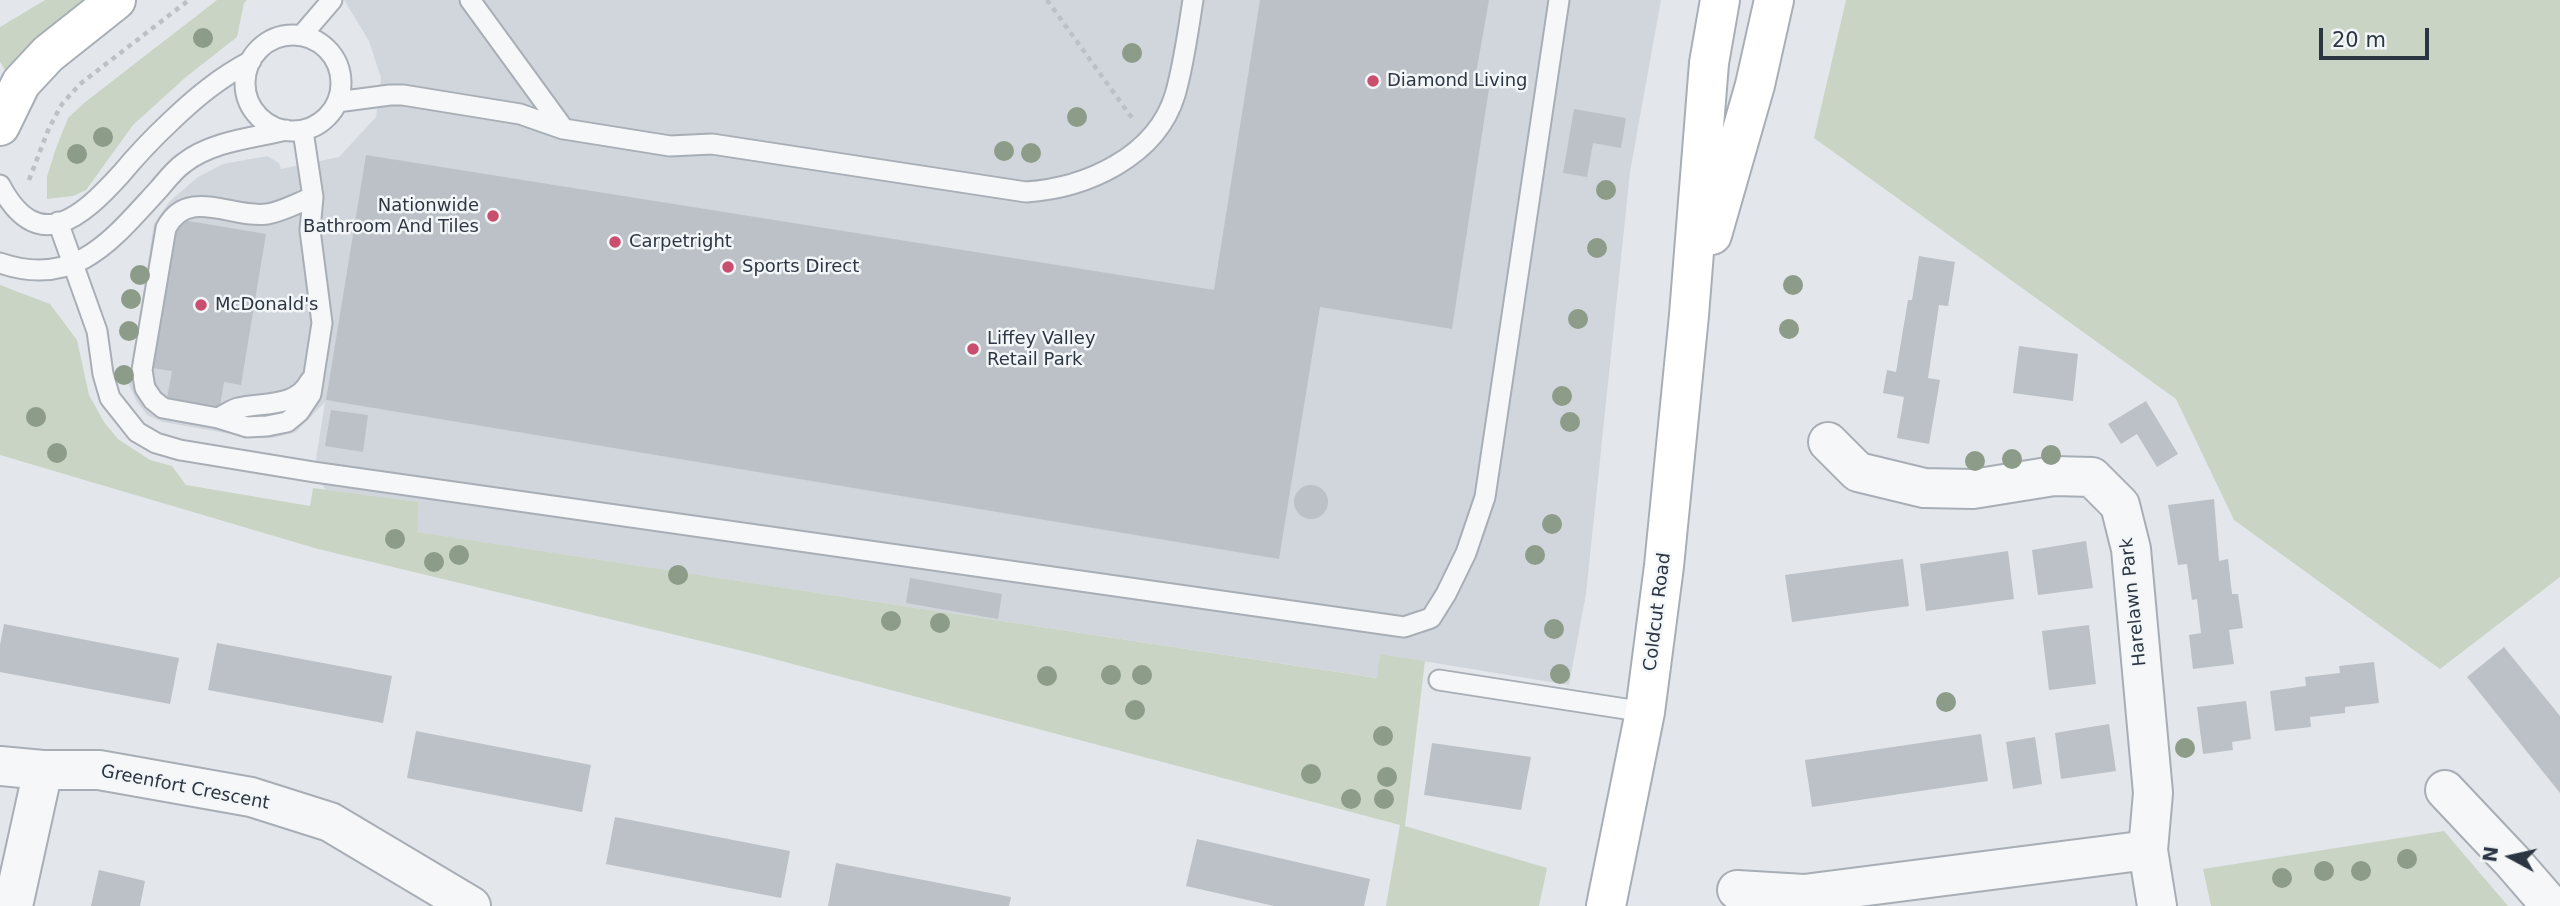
<!DOCTYPE html>
<html>
<head>
<meta charset="utf-8">
<style>
	body { margin:0 }
	#map { position:relative; width:2560px; height:906px; overflow:hidden; background:#e3e7eb; font-family:"DejaVu Sans",sans-serif }
	canvas { display:block }
	.north { position:absolute; left:2476px; top:822px; width:70px; height:70px; -webkit-text-stroke:5px #f3f6f8; paint-order:stroke; rotate:278deg; font-size:19px; font-weight:700; line-height:28px; text-align:center; color:#2c3642 }
	.north::after { content:''; display:block; margin:auto; width:24px; height:32px; background:#2c3642; clip-path:polygon(50% 0,100% 100%,50% 72%,0 100%) }
	.scale { position:absolute; left:2319px; top:28px; width:110px; height:32px; box-sizing:border-box; border:4px solid #2c3642; border-top:0; padding-left:9px; font-size:21px; line-height:24px; white-space:nowrap; color:#2c3642; -webkit-text-stroke:5px #f3f6f8; paint-order:stroke }
</style>
</head>
<body>
<div id="map">
<canvas width="2560" height="906"></canvas>
<div class="north">N</div>
<div class="scale">20 m</div>
</div>
<script>
const g = document.querySelector('canvas').getContext('2d');
g.lineJoin = 'round';
function fillPath(path, color) { g.fillStyle = color; g.fill(path, 'evenodd'); }
function trace(path, color, width, dash) { g.strokeStyle = color; g.lineWidth = width; g.lineCap = dash ? 'butt' : 'round'; g.setLineDash(dash || []); g.stroke(path); }
function write(font, color, halo, rows, align = 'center') {
  g.font = font + ' "DejaVu Sans",sans-serif'; g.lineWidth = 5; g.setLineDash([]); g.textBaseline = 'middle'; g.strokeStyle = halo; g.fillStyle = color; for (const [text, x, y, turn = 0] of rows) {
    g.save(); g.translate(x, y); g.rotate((+turn || 0) * Math.PI / 180); g.textAlign = isNaN(turn) ? turn : align; if (halo) g.strokeText(text, 0, 0); g.fillText(text, 0, 0); g.restore();
  }
}
const built = new Path2D(`
	M 344,0 L 1661,0 L 1630,172 L 1586,594 L 1569,685 L 1380,654 L 1378,678 L 416,532 L 419,502 L 326,490 L 314,472 L 325,402 L 296,432 L 273,438 L 254,438 L 163,422 L 147,415 L 137,402 L 129,385 L 154,224 L 170,201 L 198,177 L 223,164 L 267,156 L 279,163 L 281,169 L 339,157 L 376,117 L 381,78 L 369,41 Z`);
const green = new Path2D(`
	M 45,0 L 85,0 L 29,44 L 7,73 L 0,62 L 0,27 Z
	M 217,0 L 247,0 L 244,3 L 237,37 L 186,77 L 133,125 L 86,190 L 73,196 L 47,199 L 47,177 L 55,151 L 68,118 L 84,103 Z
	M 1846,0 L 2560,0 L 2560,577 L 2440,669 L 2234,520 L 2176,399 L 1814,138 Z
	M 0,285 L 50,304 L 77,340 L 89,395 L 104,422 L 118,439 L 150,460 L 172,466 L 186,485 L 310,506 L 313,488 L 419,502 L 417,532 L 1377,678 L 1380,654 L 1425,661 L 1405,826 L 1547,868 L 1539,906 L 1386,906 L 1400,825 L 755,654 L 318,549 L 0,455 Z
	M 2444,831 L 2508,906 L 2211,906 L 2203,869 Z`);
const building = new Path2D(`
	M 1260,0 L 1489,0 L 1475,79 L 1490,82 L 1452,329 L 1320,307 L 1279,559 L 326,400 L 366,155 L 1214,290 Z
	M 1574,109 L 1626,118 L 1621,148 L 1593,143 L 1587,177 L 1563,173 Z
	M 177,219 L 266,234 L 241,385 L 224,382 L 220,407 L 167,398 L 172,371 L 152,368 Z
	M 1919,256 L 1955,262 L 1948,306 L 1939,305 L 1928,378 L 1940,380 L 1929,444 L 1897,438 L 1904,397 L 1883,393 L 1887,370 L 1896,372 L 1908,300 L 1912,300 Z
	M 2019,346 L 2078,354 L 2073,401 L 2013,393 Z
	M 2146,401 L 2178,454 L 2157,467 L 2137,434 L 2121,444 L 2108,424 Z
	M 331,410 L 368,415 L 363,452 L 325,446 Z
	M1294 502a17 17 0 1 1 34 0a17 17 0 1 1-34 0Z
	M 2214,499 L 2219,561 L 2228,559 L 2232,594 L 2238,594 L 2243,628 L 2229,630 L 2234,664 L 2193,669 L 2189,635 L 2201,633 L 2197,599 L 2192,600 L 2187,564 L 2178,565 L 2168,505 Z
	M 2086,541 L 2093,588 L 2038,595 L 2032,550 Z
	M 2008,551 L 2014,599 L 1926,611 L 1920,564 Z
	M 1903,559 L 1909,606 L 1792,622 L 1785,575 Z
	M 910,578 L 1002,594 L 998,619 L 906,603 Z
	M 4,624 L 179,658 L 170,704 L 0,672 L 0,645 Z
	M 2089,625 L 2096,684 L 2049,690 L 2042,631 Z
	M 217,643 L 392,676 L 383,723 L 208,690 Z
	M 2504,647 L 2560,716 L 2560,793 L 2467,677 Z
	M 2374,662 L 2379,703 L 2345,707 L 2345,713 L 2310,717 L 2311,727 L 2275,731 L 2270,691 L 2306,686 L 2305,677 L 2340,673 L 2339,666 Z
	M 2246,701 L 2251,739 L 2232,742 L 2233,750 L 2203,754 L 2197,707 Z
	M 2109,724 L 2116,771 L 2061,779 L 2055,733 Z
	M 416,731 L 591,765 L 582,812 L 407,778 Z
	M 1981,734 L 1988,781 L 1812,807 L 1805,760 Z
	M 2035,737 L 2042,784 L 2013,789 L 2006,742 Z
	M 1432,743 L 1531,757 L 1521,810 L 1424,795 Z
	M 615,817 L 790,851 L 781,898 L 606,864 Z
	M 1197,839 L 1370,879 L 1364,906 L 1274,906 L 1186,886 Z
	M 836,863 L 1011,897 L 1009,906 L 828,906 Z
	M 99,870 L 145,881 L 140,906 L 91,906 Z`);
const path = new Path2D(`
	M 1047,0 L 1132,118
	M 29,180 L 49,128 L 62,104 L 80,84 L 189,0`);
const lane = new Path2D(`
	M 470,0 L 564,129 L 670,146 L 712,144 L 1026,192 C 1086,188 1156,157 1175,95 C 1184,64 1188,31 1193,0
	M 302,35 L 332,0
	M245 83a48 48 0 1 1 96 0a48 48 0 1 1-96 0Z
	M 337,102 L 390,95 L 403,95 L 520,114 L 563,129
	M 303,131 L 313,197 L 310,230 L 322,323 L 311,394 L 299,412 L 287,422 L 267,426 L 247,427 L 218,418 L 163,408 L 153,400 L 145,388 L 142,370 L 166,228 C 188,186 232,219 267,214 C 282,212 299,202 313,197
	M 0,185 C 38,257 82,217 121,174 C 136,156 152,139 169,123 C 195,98 219,78 251,61
	M 58,222 L 97,331 L 103,374 L 110,398 L 137,432 L 156,443 L 180,450 L 314,472 L 1404,627 L 1431,618 L 1446,594 L 1466,553 L 1485,497 L 1559,0
	M 0,263 C 75,289 112,240 158,190 C 166,181 174,170 184,163 C 212,141 253,138 286,130
	M 218,418 C 225,415 231,410 238,408 C 264,402 296,408 310,381
	M 1439,680 L 1645,712`);
const street = new Path2D(`
	M 1828,442 L 1858,472 L 1924,488 L 1973,489 L 2054,476 L 2092,477 L 2120,505 L 2131,549 L 2153,793 L 2148,850 L 2157,906
	M 0,766 L 43,770 L 99,770 L 251,797 L 330,822 L 471,906
	M 2445,790 L 2512,861 L 2551,906
	M 1737,890 L 1804,894 L 2148,850
	M 13,906 L 43,770`);
const secondary = new Path2D(`
	M 0,126 L 21,83 L 48,54 L 116,0
	M 1712,235 L 1755,85 L 1774,0
	M 1606,906 L 1645,712 L 1664,566 L 1689,315 L 1709,63 L 1720,0`);
const trees = [
	[203,38],
	[1132,53],
	[1077,117],
	[103,137],
	[1004,151],
	[1031,153],
	[77,154],
	[1606,190],
	[1597,248],
	[140,275],
	[1793,285],
	[131,299],
	[1578,319],
	[1789,329],
	[129,331],
	[124,375],
	[1562,396],
	[36,417],
	[1570,422],
	[57,453],
	[2051,455],
	[2012,459],
	[1975,461],
	[1552,524],
	[395,539],
	[459,555],
	[1535,555],
	[434,562],
	[678,575],
	[891,621],
	[940,623],
	[1554,629],
	[1560,674],
	[1111,675],
	[1142,675],
	[1047,676],
	[1946,702],
	[1135,710],
	[1383,736],
	[2185,748],
	[1311,774],
	[1387,777],
	[1351,799],
	[1384,799],
	[2407,859],
	[2324,871],
	[2361,871],
	[2282,878]
];
const markers = [
	[1373,81,7,"#ca4e6d"],
	[493,216,7,"#ca4e6d"],
	[615,242,7,"#ca4e6d"],
	[728,267,7,"#ca4e6d"],
	[201,305,7,"#ca4e6d"],
	[973,349,7,"#ca4e6d"]
];
const poiNames = [
	["Diamond Living",1387,81],
	["Nationwide",479,206,"right"],
	["Bathroom And Tiles",479,227,"right"],
	["Carpetright",629,242],
	["Sports Direct",742,267],
	["McDonald's",215,305],
	["Liffey Valley",987,339],
	["Retail Park",987,360]
];
const streetNames = [
	["Harelawn Park",2134,602,-96],
	["Coldcut Road",1658,612,-83],
	["Greenfort Crescent",185,788,11]
];
fillPath(built, '#d1d6dd');
fillPath(green, '#cad4c5');
fillPath(building, '#bbc1c7');
trace(lane, '#a8aeb5', 23);
trace(street, '#a8aeb5', 42);
trace(secondary, '#a8aeb5', 42);
trace(path, '#bdc1c6', 4.5, [5, 5]);
trace(lane, '#f6f7f9', 19);
trace(street, '#f6f7f9', 38);
trace(secondary, '#fff', 38);
g.fillStyle = '#8c9c89';
for (const [x, y] of trees) { g.beginPath(); g.arc(x, y, 10, 0, 2 * Math.PI); g.fill(); }
for (const [x, y, r, color] of markers) { const dot = new Path2D(); dot.arc(x, y, r, 0, 2 * Math.PI); g.fillStyle = color; g.fill(dot); trace(dot, '#f3f6f8', 2.5); }
write('18px', '#2c3642', '#f3f6f8', poiNames, 'left');
write('18px', '#2c3642', '#f3f6f8', streetNames);
</script>
</body>
</html>
